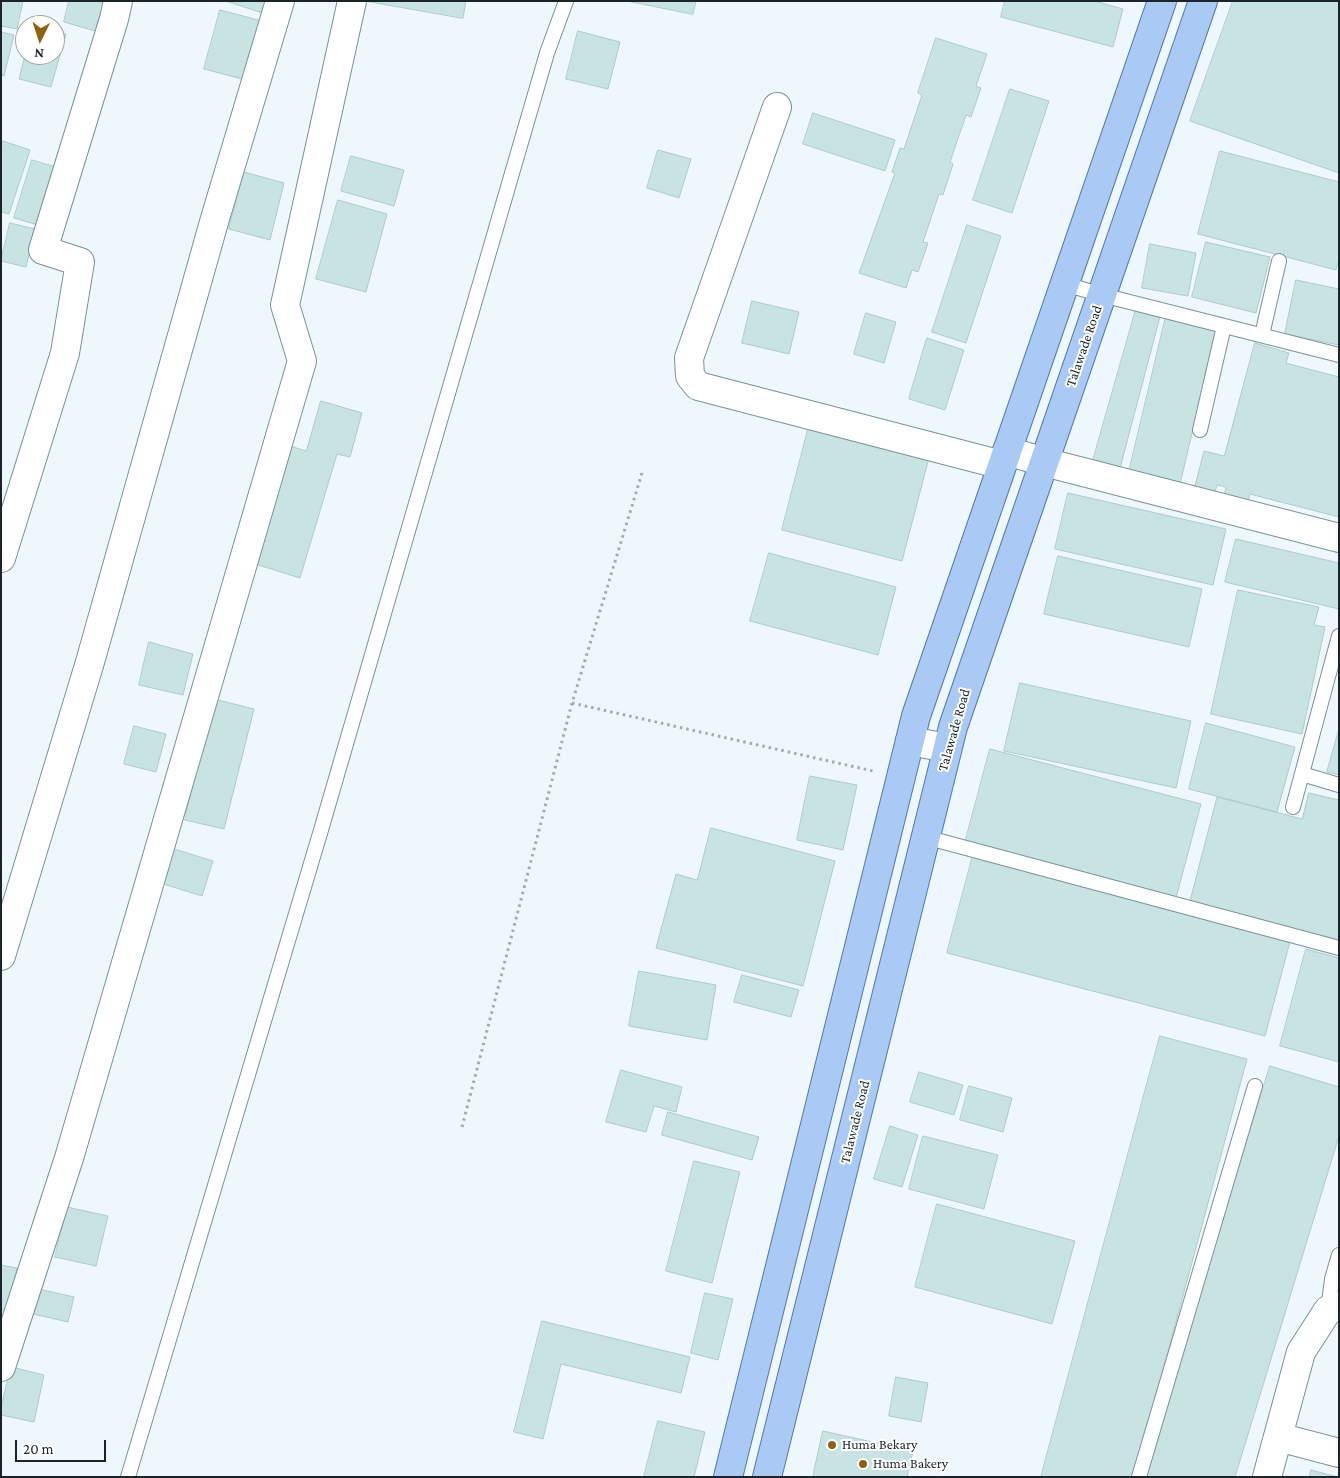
<!DOCTYPE html>
<html>
<head>
<meta charset="utf-8">
<style>
	body { margin:0 }
	#map { position:relative; width:1340px; height:1478px; overflow:hidden; background:#eef8fc; font-family:"Crimson Pro",serif }
	canvas { display:block }
	.frame { position:absolute; inset:0; border:2px solid #1b2428; pointer-events:none }
	.north { position:absolute; left:15px; top:15px; width:50px; height:50px; box-sizing:border-box; background:#fff; border:1px solid #a4a7a9; border-radius:50%; rotate:184deg; font-size:14px; font-weight:700; line-height:20px; text-align:center; color:#1b2428 }
	.north::after { content:''; display:block; margin:auto; width:18px; height:22px; background:#926110; clip-path:polygon(50% 0,100% 100%,50% 72%,0 100%) }
	.scale { position:absolute; left:15px; top:1440px; width:91px; height:22px; box-sizing:border-box; border:2px solid #1b2428; border-top:0; padding-left:6px; font-size:15px; line-height:18px; white-space:nowrap; color:#1b2428; -webkit-text-stroke:4px #fff; paint-order:stroke }
</style>
</head>
<body>
<div id="map">
<canvas width="1340" height="1478"></canvas>
<div class="frame"></div>
<div class="north">N</div>
<div class="scale">20 m</div>
</div>
<script>
const g = document.querySelector('canvas').getContext('2d');
g.lineJoin = 'round';
function fillPath(path, color) { g.fillStyle = color; g.fill(path, 'evenodd'); }
function trace(path, color, width, dash) { g.strokeStyle = color; g.lineWidth = width; g.lineCap = dash ? 'butt' : 'round'; g.setLineDash(dash || []); g.stroke(path); }
function write(font, color, halo, rows, align = 'center') {
  g.font = font + ' "Crimson Pro",serif'; g.lineWidth = 4; g.setLineDash([]); g.textBaseline = 'middle'; g.strokeStyle = halo; g.fillStyle = color; for (const [text, x, y, turn = 0] of rows) {
    g.save(); g.translate(x, y); g.rotate((+turn || 0) * Math.PI / 180); g.textAlign = isNaN(turn) ? turn : align; if (halo) g.strokeText(text, 0, 0); g.fillText(text, 0, 0); g.restore();
  }
}
const building = new Path2D(`
	M 1,1 L 23,1 L 17,29 L 1,26 Z
	M 69,1 L 111,1 L 102,33 L 64,22 Z
	M 226,1 L 277,1 L 273,16 Z
	M 365,1 L 466,1 L 463,18 Z
	M 627,1 L 696,1 L 693,14 Z
	M 1005,1 L 1094,1 L 1123,9 L 1113,47 L 1001,17 Z
	M 1233,1 L 1339,1 L 1339,173 L 1190,121 Z
	M 220,10 L 266,22 L 250,81 L 204,69 Z
	M 55,31 L 66,34 L 51,87 L 19,79 L 25,55 L 55,55 Z
	M 578,31 L 620,42 L 608,89 L 566,79 Z
	M 1,32 L 14,35 L 4,76 L 1,75 Z
	M 936,38 L 987,54 L 976,86 L 981,88 L 971,117 L 966,115 L 950,162 L 953,164 L 943,195 L 939,194 L 923,242 L 928,243 L 918,272 L 912,270 L 906,288 L 859,273 L 895,173 L 892,172 L 900,148 L 904,149 L 922,95 L 918,93 Z
	M 1010,89 L 1049,101 L 1012,213 L 973,200 Z
	M 813,113 L 895,140 L 885,171 L 803,144 Z
	M 3,141 L 30,150 L 9,214 L 1,212 L 1,147 Z
	M 658,150 L 691,159 L 679,198 L 647,188 Z
	M 1220,151 L 1339,182 L 1339,259 L 1336,270 L 1198,234 Z
	M 351,156 L 404,170 L 394,206 L 341,191 Z
	M 32,160 L 56,167 L 38,225 L 14,218 Z
	M 244,172 L 284,183 L 270,240 L 229,229 Z
	M 338,200 L 387,214 L 366,292 L 316,279 Z
	M 10,223 L 35,229 L 26,267 L 1,261 Z
	M 967,225 L 1001,236 L 966,343 L 932,332 Z
	M 1206,242 L 1270,257 L 1256,313 L 1192,297 Z
	M 1150,244 L 1196,253 L 1188,296 L 1142,288 Z
	M 1296,280 L 1339,289 L 1339,345 L 1285,334 Z
	M 752,301 L 799,312 L 789,354 L 742,343 Z
	M 1136,309 L 1161,313 L 1119,472 L 1092,464 Z
	M 866,313 L 896,322 L 884,363 L 854,354 Z
	M 1166,316 L 1217,328 L 1180,484 L 1129,472 Z
	M 927,338 L 964,350 L 945,410 L 909,399 Z
	M 1255,343 L 1289,353 L 1286,363 L 1339,377 L 1339,517 L 1250,494 L 1246,507 L 1223,501 L 1226,487 L 1217,485 L 1213,500 L 1193,494 L 1204,451 L 1224,456 Z
	M 321,401 L 362,413 L 350,457 L 337,454 L 300,578 L 255,564 L 290,446 L 306,451 Z
	M 811,418 L 931,450 L 902,561 L 782,530 Z
	M 1068,493 L 1226,529 L 1213,585 L 1055,549 Z
	M 1236,539 L 1339,563 L 1339,609 L 1225,582 Z
	M 769,553 L 896,587 L 878,655 L 750,621 Z
	M 1058,556 L 1202,589 L 1189,647 L 1044,614 Z
	M 1238,590 L 1319,607 L 1314,625 L 1325,627 L 1302,734 L 1211,714 Z
	M 149,642 L 193,654 L 183,695 L 139,685 Z
	M 1020,683 L 1191,721 L 1176,788 L 1004,751 Z
	M 214,699 L 254,709 L 224,829 L 185,820 Z
	M 1206,723 L 1295,747 L 1277,812 L 1189,789 Z
	M 134,726 L 166,734 L 156,772 L 124,764 Z
	M 1339,729 L 1339,775 L 1327,772 Z
	M 990,749 L 1201,804 L 1176,898 L 965,843 Z
	M 810,776 L 857,785 L 843,850 L 797,840 Z
	M 1309,793 L 1339,800 L 1339,940 L 1190,901 L 1217,797 L 1302,819 Z
	M 711,828 L 835,861 L 803,986 L 656,948 L 676,874 L 697,880 Z
	M 171,848 L 213,861 L 202,896 L 160,883 Z
	M 973,855 L 1291,938 L 1265,1036 L 947,953 Z
	M 1306,949 L 1339,958 L 1339,1062 L 1280,1046 Z
	M 639,971 L 716,985 L 707,1040 L 629,1026 Z
	M 742,975 L 799,990 L 791,1017 L 734,1002 Z
	M 1160,1036 L 1247,1059 L 1134,1477 L 1041,1477 Z
	M 1270,1066 L 1339,1087 L 1339,1136 L 1235,1477 L 1145,1477 Z
	M 621,1070 L 682,1087 L 676,1112 L 654,1106 L 646,1132 L 606,1122 Z
	M 919,1072 L 963,1085 L 954,1115 L 910,1102 Z
	M 969,1086 L 1012,1098 L 1003,1132 L 960,1120 Z
	M 668,1112 L 759,1137 L 752,1160 L 662,1135 Z
	M 890,1126 L 918,1135 L 902,1187 L 874,1179 Z
	M 923,1136 L 998,1155 L 984,1209 L 909,1189 Z
	M 694,1161 L 740,1172 L 712,1283 L 666,1271 Z
	M 937,1204 L 1075,1241 L 1052,1324 L 915,1287 Z
	M 67,1207 L 108,1216 L 96,1266 L 55,1257 Z
	M 1,1265 L 17,1268 L 6,1312 L 1,1310 Z
	M 34,1288 L 74,1297 L 68,1322 L 29,1313 Z
	M 705,1293 L 733,1299 L 718,1360 L 691,1353 Z
	M 542,1321 L 690,1357 L 681,1393 L 561,1364 L 543,1439 L 514,1432 Z
	M 11,1367 L 44,1375 L 34,1422 L 1,1415 L 1,1408 Z
	M 896,1377 L 928,1383 L 921,1422 L 889,1416 Z
	M 658,1421 L 705,1432 L 694,1477 L 644,1477 Z
	M 823,1431 L 913,1451 L 907,1477 L 813,1477 Z
	M 1311,1470 L 1338,1477 L 1310,1477 Z`);
const path = new Path2D(`
	M 642,473 L 572,703 L 873,771
	M 462,1127 L 572,703`);
const service = new Path2D(`
	M 1065,284 L 1102,295 L 1339,355
	M 1262,335 L 1279,261
	M 1200,430 L 1224,326
	M 1302,774 L 1339,785
	M 1293,807 L 1339,636
	M 925,837 L 1339,948
	M 1328,1310 L 1332,1279 L 1339,1255
	M 128,1477 L 321,830 L 547,53 L 566,1
	M 1139,1477 L 1255,1086`);
const minor = new Path2D(`
	M 777,107 L 689,358 L 690,376 L 698,386 L 1002,465
	M 1007,451 L 1044,462 L 1339,538
	M 1,558 L 65,353 L 80,262 L 43,250 L 114,19 L 118,1
	M 1,956 L 90,662 L 214,222 L 280,1
	M 1,1367 L 69,1158 L 302,361 L 285,305 L 352,1
	M 1278,1437 L 1339,1453
	M 1267,1477 L 1301,1352 L 1328,1310 L 1339,1306`);
const tertiary = new Path2D(`
	M 910,741 L 947,748`);
const primary = new Path2D(`
	M 728,1477 L 916,716 L 1162,1
	M 767,1477 L 953,727 L 1203,1`);
const markers = [
	[832,1445,5,"#926110"],
	[863,1464,5,"#926110"]
];
const streetNames = [
	["Talawade Road",1084,346,-71],
	["Talawade Road",954,730,-74],
	["Talawade Road",855,1122,-76]
];
const poiNames = [
	["Huma Bekary",842,1445],
	["Huma Bakery",873,1464]
];
fillPath(building, '#c7e4e3');
trace(building, '#aecaca', 1);
trace(service, '#79919b', 16);
trace(minor, '#79919b', 30);
trace(tertiary, '#79919b', 30);
trace(primary, '#5278a9', 30);
trace(path, '#a1abaf', 3, [2.5, 4]);
trace(service, '#fff', 14);
trace(minor, '#fff', 28);
trace(tertiary, '#fff', 28);
trace(primary, '#a9caf5', 28);
for (const [x, y, r, color] of markers) { const dot = new Path2D(); dot.arc(x, y, r, 0, 2 * Math.PI); g.fillStyle = color; g.fill(dot); trace(dot, '#fff', 2); }
write('14px', '#1b2428', '#fff', streetNames);
write('14px', '#1b2428', '#fff', poiNames, 'left');
</script>
</body>
</html>
